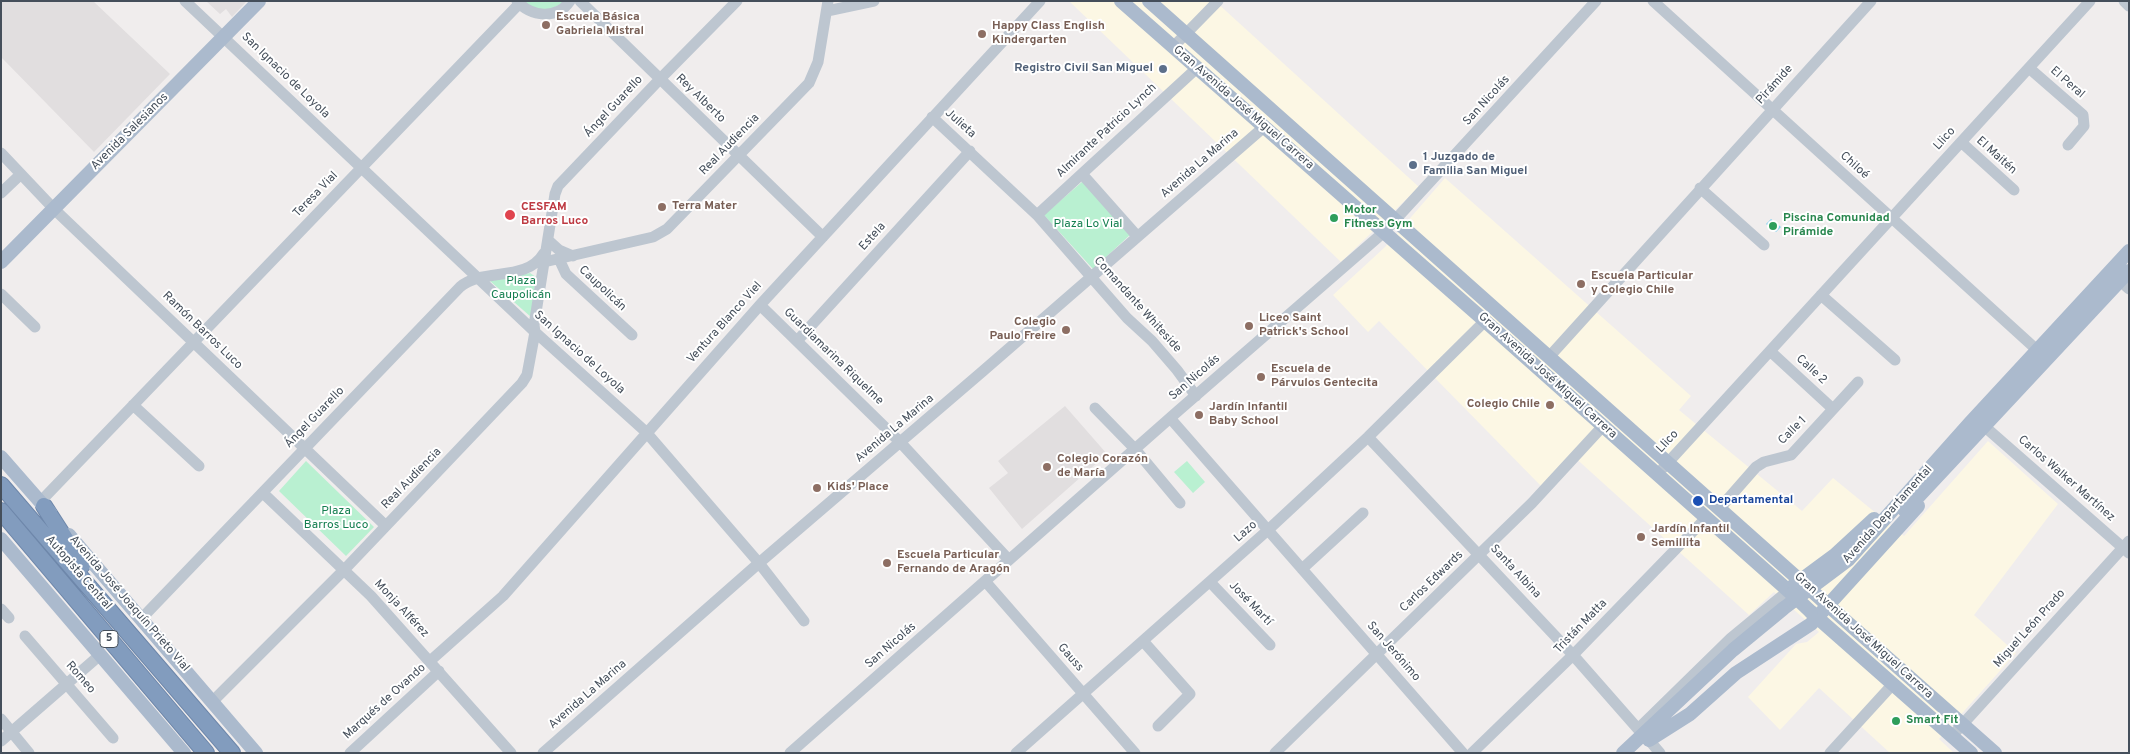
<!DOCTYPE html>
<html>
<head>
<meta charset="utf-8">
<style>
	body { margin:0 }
	#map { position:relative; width:2130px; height:754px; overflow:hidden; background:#f0eded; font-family:Overpass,sans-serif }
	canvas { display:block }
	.frame { position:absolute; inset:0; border:2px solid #454f5b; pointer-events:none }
</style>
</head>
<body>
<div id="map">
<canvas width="2130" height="754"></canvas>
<div class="frame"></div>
</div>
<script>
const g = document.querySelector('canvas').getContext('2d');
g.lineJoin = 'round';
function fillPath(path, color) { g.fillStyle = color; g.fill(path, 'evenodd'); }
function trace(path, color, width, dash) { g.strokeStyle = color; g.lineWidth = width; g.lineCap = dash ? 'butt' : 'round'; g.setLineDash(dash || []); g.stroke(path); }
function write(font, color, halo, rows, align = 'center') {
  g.font = font + ' Overpass,sans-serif'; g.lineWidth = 4; g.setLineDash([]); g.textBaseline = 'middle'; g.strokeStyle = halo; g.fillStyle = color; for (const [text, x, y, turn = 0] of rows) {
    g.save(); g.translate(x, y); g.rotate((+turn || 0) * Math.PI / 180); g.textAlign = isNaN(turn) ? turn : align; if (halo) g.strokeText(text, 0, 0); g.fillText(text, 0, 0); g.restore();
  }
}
const commercial = new Path2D(`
	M 1069,1 L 1215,1 L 1419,187 L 1341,262 Z
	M 1445,178 L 1691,396 L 1679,410 L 1802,511 L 1833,478 L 1904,536 L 1988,441 L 2058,504 L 1974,615 L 2016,653 L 1939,739 L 1954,753 L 1890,753 L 1819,688 L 1780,730 L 1748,697 L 1796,644 L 1807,642 L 1819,632 L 1774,592 L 1749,615 L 1571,454 L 1541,486 L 1379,321 L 1368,332 L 1333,295 L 1385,247 Z`);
const education = new Path2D(`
	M 1,1 L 93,1 L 170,74 L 94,152 L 1,57 Z
	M 206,1 L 247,1 L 232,17 L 226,9 L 220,14 Z
	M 1065,406 L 1107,454 L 1022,529 L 989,488 L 1008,473 L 998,461 Z`);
const green = new Path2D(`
	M 519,1 L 567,1 L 545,12 Z
	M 1083,181 L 1131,234 L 1093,269 L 1044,215 Z
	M 530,273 L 536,277 L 531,317 L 490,281 Z
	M 306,461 L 374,527 L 346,556 L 279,491 Z
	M 1187,461 L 1205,482 L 1193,493 L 1174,472 Z`);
const water = new Path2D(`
	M 1771,219 L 1781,227 L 1776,232 L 1766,224 Z`);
const minor = new Path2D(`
	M 185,1 L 535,332 L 646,432 L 759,563 L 804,621
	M 517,1 C 531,17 557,20 570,1
	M 580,1 L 823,237
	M 1653,1 L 2037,350
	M 2124,1 L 2129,6
	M 827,11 L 874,1
	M 1173,47 L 1218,1
	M 2029,68 L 2083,115 L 2084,126 L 2068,145
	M 932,117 L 1037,215 L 1127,318 L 1152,341 L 1177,370 L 1196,396
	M 1961,142 L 2014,190
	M 1,153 L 54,209 L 386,526
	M 1082,174 L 1137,236
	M 1700,188 L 1764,245
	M 1,193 L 21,174
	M 1037,215 L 1197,68
	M 548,240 L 559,250 L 573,256
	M 559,259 L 566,274 L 632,335
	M 544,262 L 653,237 L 667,229 L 809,83 L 818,62 L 828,1
	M 2120,281 L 2129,289
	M 1,294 L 35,327
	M 1821,295 L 1895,360
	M 760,305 L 900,442 L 1009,560
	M 797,341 L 970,151
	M 1770,351 L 1833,409
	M 1549,357 L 1871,1
	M 133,405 L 199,466
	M 1095,408 L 1135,449 L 1180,503
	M 1170,418 L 1463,753
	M 1984,426 L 2129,553
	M 1368,437 L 1573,655 L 1638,729 L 1731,638 L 1788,591
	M 1663,468 L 2090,1
	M 263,493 L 371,596 L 511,753
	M 40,502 L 519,4
	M 1720,508 L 1756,467 L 1764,462 L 1791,455 L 1858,382
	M 1302,569 L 1363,513
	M 985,581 L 1135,753
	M 1210,582 L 1270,645
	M 1,609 L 9,618
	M 142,618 L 460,287 C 484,267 526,283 544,253
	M 25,636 L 113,738
	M 1143,641 L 1190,694 L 1158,726
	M 430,661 L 503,596 L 760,305 L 1040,1
	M 213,701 L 344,570 L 522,383 L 527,375 L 535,332 L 534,325 L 555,194 L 558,186 L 660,79 L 737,1
	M 1,719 L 29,753
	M 1952,736 L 2129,541
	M 1649,740 L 1660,753
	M 1,741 L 100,655
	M 350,753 L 439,671
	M 543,753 L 759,563 L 983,371 L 1264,127
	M 790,753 L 1178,411 L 1384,232 L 1596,1
	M 1016,753 L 1268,530 L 1368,437 L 1485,321
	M 1275,753 L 1532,503 L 1603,426
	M 1472,753 L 1573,655 L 1706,518
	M 1830,753 L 1893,684`);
const major = new Path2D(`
	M 1121,1 L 1485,321 L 1792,594
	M 1149,1 L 1804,584
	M 1,262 L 259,1
	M 1,457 L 50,513
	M 1905,511 L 2129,271
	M 69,535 L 256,753
	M 1,539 L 184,753
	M 1793,586 L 1835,555 L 1874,519
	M 1822,600 L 1995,753
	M 1811,612 L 1971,753
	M 1649,740 L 1690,714 L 1736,673 L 1811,624 L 1918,506
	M 1623,753 L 1733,650 L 1784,608 L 1848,560 L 1970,423 L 2129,251`);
const highway = new Path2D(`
	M 1,485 L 232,753
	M 44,506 L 82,565
	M 1,511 L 206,753`);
const majorBridge = new Path2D(`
	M 1804,584 L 1822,600
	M 1792,594 L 1811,612`);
const markers = [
	[546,25,5,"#8d6e63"],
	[982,34,5,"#8d6e63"],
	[1163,69,5,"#5c6f8a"],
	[1413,165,5,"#5c6f8a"],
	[662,207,5,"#8d6e63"],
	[510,215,6,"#e0444e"],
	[1334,218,5,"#2e9e5b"],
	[1773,226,5,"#2e9e5b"],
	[1581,284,5,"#8d6e63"],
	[1249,326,5,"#8d6e63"],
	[1066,330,5,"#8d6e63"],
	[1261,377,5,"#8d6e63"],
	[1550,405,5,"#8d6e63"],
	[1199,415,5,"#8d6e63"],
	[1047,467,5,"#8d6e63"],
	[817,488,5,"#8d6e63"],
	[1698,501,6,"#1a4fb4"],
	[1641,537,5,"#8d6e63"],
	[887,563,5,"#8d6e63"],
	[1896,721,5,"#2e9e5b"]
];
const shields = [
	[109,639,18]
];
const shieldNames = [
	["5",109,639]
];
const educationNames = [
	["Escuela Básica",556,18],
	["Gabriela Mistral",556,32],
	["Happy Class English",992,27],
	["Kindergarten",992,41],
	["Terra Mater",672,207],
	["Escuela Particular",1591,277],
	["y Colegio Chile",1591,291],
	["Liceo Saint",1259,319],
	["Patrick's School",1259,333],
	["Colegio",1056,323,"right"],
	["Paulo Freire",1056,337,"right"],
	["Escuela de",1271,370],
	["Párvulos Gentecita",1271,384],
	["Colegio Chile",1540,405,"right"],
	["Jardín Infantil",1209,408],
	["Baby School",1209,422],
	["Colegio Corazón",1057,460],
	["de María",1057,474],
	["Kids' Place",827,488],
	["Jardín Infantil",1651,530],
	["Semillita",1651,544],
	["Escuela Particular",897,556],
	["Fernando de Aragón",897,570]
];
const serviceNames = [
	["Registro Civil San Miguel",1153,69],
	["1 Juzgado de",1423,158,"left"],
	["Familia San Miguel",1423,172,"left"]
];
const streetNames = [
	["San Ignacio de Loyola",285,76,44],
	["El Peral",2067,83,41],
	["Pirámide",1775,85,-48],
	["Rey Alberto",700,99,44],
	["San Nicolás",1487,101,-48],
	["Ángel Guarello",614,107,-47],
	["Gran Avenida José Miguel Carrera",1243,108,41],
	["Julieta",960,124,42],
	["Almirante Patricio Lynch",1107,131,-43],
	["Avenida Salesianos",130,132,-45],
	["Llico",1945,139,-48],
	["Real Audiencia",730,145,-46],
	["El Maitén",1996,156,42],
	["Avenida La Marina",1200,164,-41],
	["Chiloé",1854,166,42],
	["Teresa Vial",316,195,-46],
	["Estela",873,237,-48],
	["Caupolicán",602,289,43],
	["Comandante Whiteside",1137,305,48],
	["Ventura Blanco Viel",725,323,-48],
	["Ramón Barros Luco",202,331,44],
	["San Ignacio de Loyola",579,353,42],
	["Guardiamarina Riquelme",833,357,44],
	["Calle 2",1811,370,43],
	["Gran Avenida José Miguel Carrera",1547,376,42],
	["San Nicolás",1195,378,-41],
	["Ángel Guarello",315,418,-46],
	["Avenida La Marina",895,429,-40],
	["Calle 1",1793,431,-45],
	["Llico",1668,442,-47],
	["Real Audiencia",412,479,-46],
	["Carlos Walker Martínez",2066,479,41],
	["Avenida Departamental",1888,515,-48],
	["Lazo",1246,532,-41],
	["Santa Albina",1515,572,47],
	["Autopista Central",78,573,49],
	["Carlos Edwards",1432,582,-44],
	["Avenida José Joaquín Prieto Vial",129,604,49],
	["José Martí",1250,604,46],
	["Monja Alférez",401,609,47],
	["Tristán Matta",1581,627,-46],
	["Miguel León Prado",2030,629,-48],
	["Gran Avenida José Miguel Carrera",1863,636,42],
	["San Nicolás",891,646,-41],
	["San Jerónimo",1393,652,49],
	["Gauss",1070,658,49],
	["Romeo",80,678,49],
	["Avenida La Marina",588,695,-41],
	["Marqués de Ovando",385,702,-42]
];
const healthNames = [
	["CESFAM",521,208],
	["Barros Luco",521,222]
];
const leisureNames = [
	["Motor",1344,211],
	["Fitness Gym",1344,225],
	["Piscina Comunidad",1783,219],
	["Pirámide",1783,233],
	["Smart Fit",1906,721]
];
const parkNames = [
	["Plaza Lo Vial",1088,225],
	["Plaza",521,282],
	["Caupolicán",521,296],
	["Plaza",336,512],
	["Barros Luco",336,526]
];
const transitNames = [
	["Departamental",1709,501]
];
fillPath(commercial, '#fcf7e4');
fillPath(education, '#e1dedf');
fillPath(green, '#b9f0d1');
fillPath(water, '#84d2ef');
trace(highway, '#6e87aa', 18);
trace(minor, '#bdc6d0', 11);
trace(major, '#abbacd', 14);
trace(highway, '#829cbe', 16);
trace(majorBridge, '#abbacd', 14);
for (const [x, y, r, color] of markers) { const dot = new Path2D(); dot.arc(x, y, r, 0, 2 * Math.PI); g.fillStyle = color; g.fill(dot); trace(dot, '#fff', 2); }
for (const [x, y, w] of shields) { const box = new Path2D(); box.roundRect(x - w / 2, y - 8.5, w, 17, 4); g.fillStyle = '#fff'; g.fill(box); trace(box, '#454f5b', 1); }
write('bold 11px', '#454f5b', null, shieldNames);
write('bold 12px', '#785e54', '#fff', educationNames, 'left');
write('bold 12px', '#4e5e75', '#fff', serviceNames, 'right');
write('12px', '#454f5b', '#fff', streetNames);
write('bold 12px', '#be3a42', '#fff', healthNames, 'left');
write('bold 12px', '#27864d', '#fff', leisureNames, 'left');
write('12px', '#137e4f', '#fff', parkNames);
write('bold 12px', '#164399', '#fff', transitNames, 'left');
</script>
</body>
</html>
